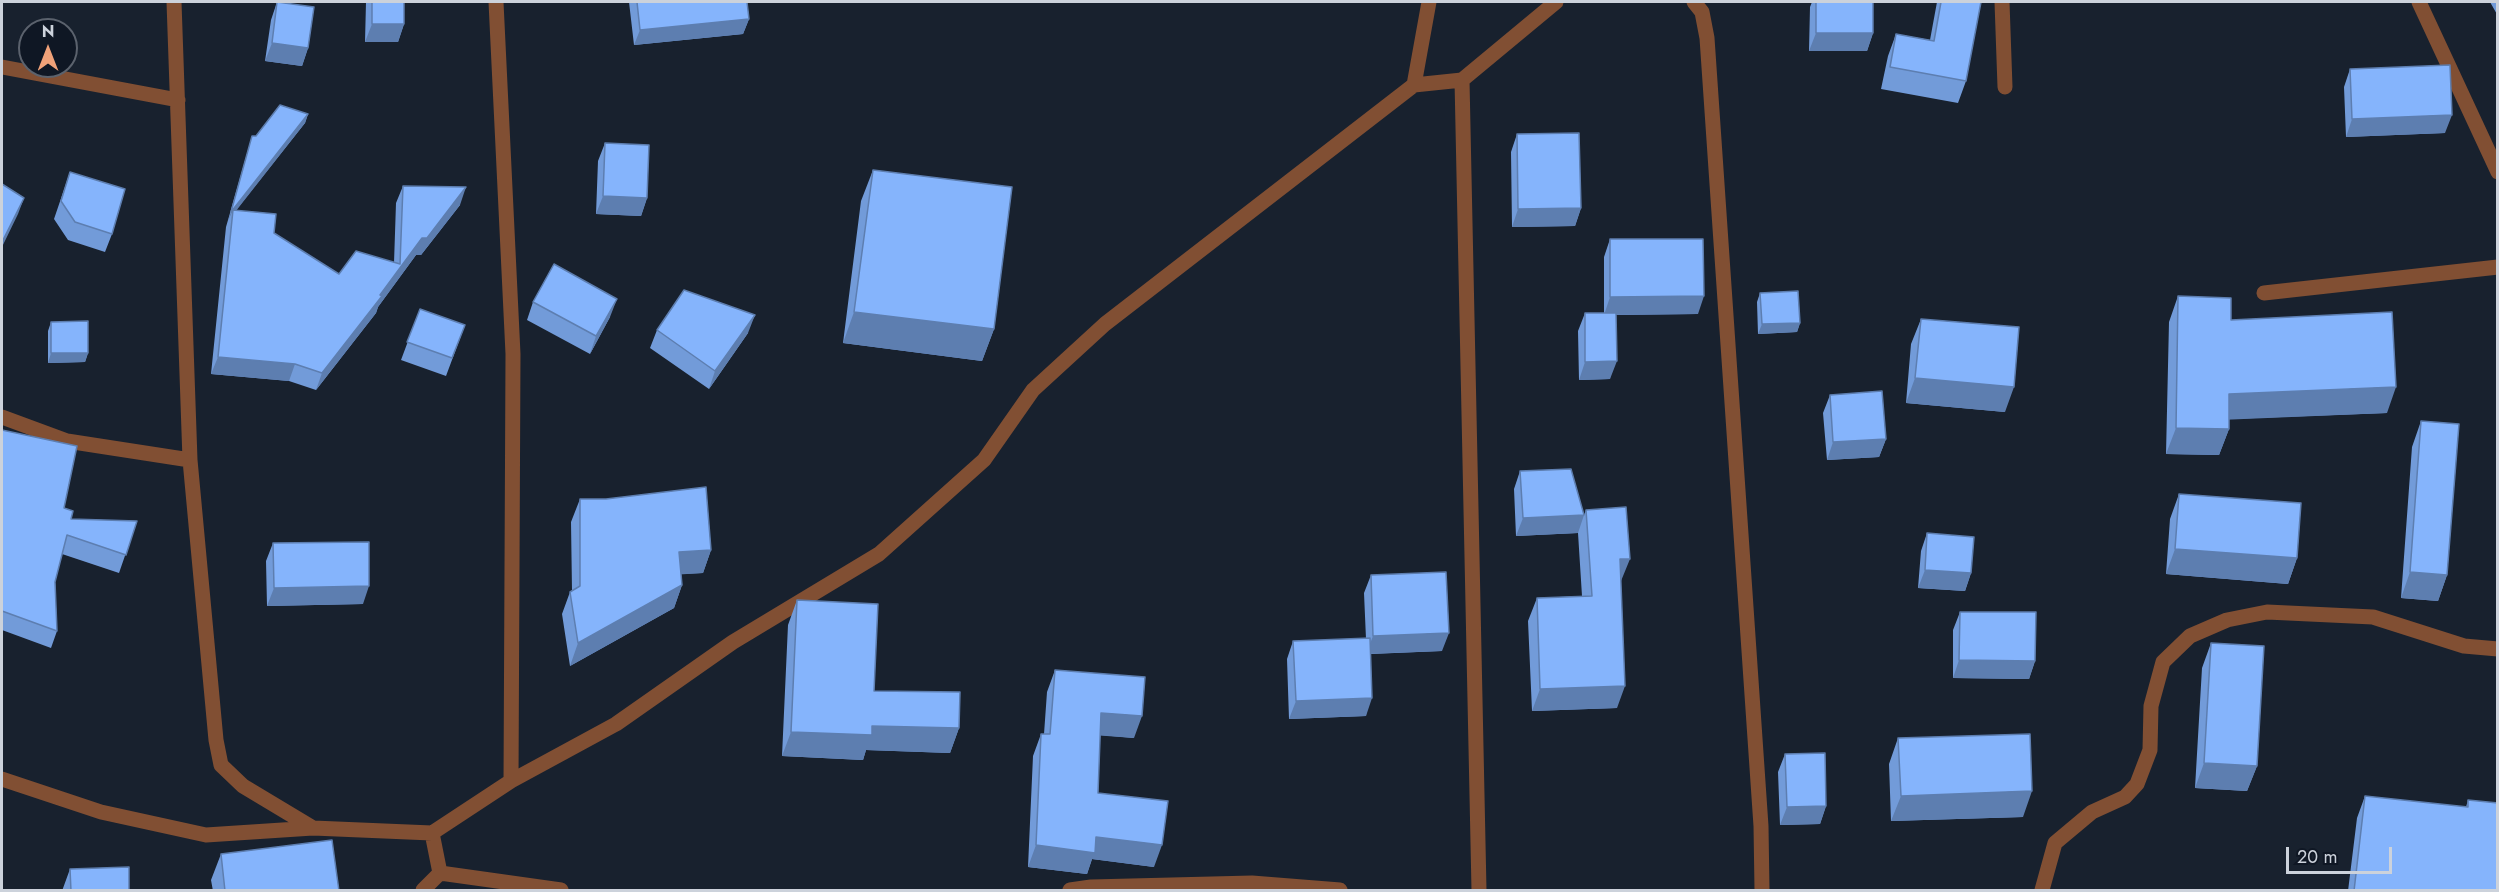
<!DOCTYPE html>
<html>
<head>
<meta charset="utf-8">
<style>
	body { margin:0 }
	#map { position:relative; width:2499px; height:892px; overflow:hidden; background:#18212e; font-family:Jost,sans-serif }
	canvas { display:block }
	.frame { position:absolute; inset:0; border:3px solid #ccd2db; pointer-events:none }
	.north { position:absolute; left:18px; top:18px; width:60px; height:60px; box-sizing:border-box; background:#0f1724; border:2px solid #5b626d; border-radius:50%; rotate:0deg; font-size:16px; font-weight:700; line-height:24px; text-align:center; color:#ccd2db }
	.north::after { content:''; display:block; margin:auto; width:21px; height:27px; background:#f0a279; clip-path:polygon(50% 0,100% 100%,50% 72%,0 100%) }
	.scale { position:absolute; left:2286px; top:847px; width:106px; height:27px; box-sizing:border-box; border:3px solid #ccd2db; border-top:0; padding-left:8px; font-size:18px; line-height:21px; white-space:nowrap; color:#ccd2db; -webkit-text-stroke:4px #0f1724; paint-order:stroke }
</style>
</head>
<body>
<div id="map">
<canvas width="2499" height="892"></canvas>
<div class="frame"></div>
<div class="north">N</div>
<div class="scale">20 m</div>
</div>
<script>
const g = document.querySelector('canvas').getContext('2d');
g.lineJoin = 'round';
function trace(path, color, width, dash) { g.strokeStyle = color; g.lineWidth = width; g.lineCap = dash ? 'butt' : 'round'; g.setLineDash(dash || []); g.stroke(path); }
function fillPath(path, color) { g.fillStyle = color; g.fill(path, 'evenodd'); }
const minor = new Path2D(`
	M 174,2 L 190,460 L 216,740 L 221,765 L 243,786 L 313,828
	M 496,2 L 513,354 L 511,781
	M 1694,2 L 1702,12 L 1707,38 L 1761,826 L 1762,890
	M 2002,2 L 2005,87
	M 2419,2 L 2498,172
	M 2,67 L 178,100
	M 1462,80 L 1479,890
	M 1414,85 L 1429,2
	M 2264,293 L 2498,267
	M 2,417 L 67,441 L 190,460
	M 2,779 L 101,812 L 206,835 L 313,828 L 432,833
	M 440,873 L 561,890
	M 423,890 L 440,873 L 432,833 L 511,781 L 616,724 L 733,642 L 879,554 L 984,460 L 1033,390 L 1105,324 L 1414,85 L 1462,80 L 1556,2
	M 1070,890 L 1091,887 L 1252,883 L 1340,890
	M 2042,890 L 2055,843 L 2092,812 L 2125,797 L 2137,784 L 2150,750 L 2151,706 L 2163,662 L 2190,636 L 2227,620 L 2267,612 L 2373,617 L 2464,646 L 2498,649`);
const wall = new Path2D(`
	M 277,2 L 308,48 L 302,66 L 265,61 L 271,20 Z
	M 366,2 L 404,2 L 404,24 L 398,42 L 365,42 Z
	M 629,2 L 747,2 L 749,19 L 743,34 L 634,45 Z
	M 1812,2 L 1873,2 L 1873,33 L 1867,51 L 1809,51 L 1810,7 Z
	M 1937,2 L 1981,2 L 1966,81 L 1958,103 L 1881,89 L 1888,56 L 1896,34 L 1930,40 Z
	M 2490,2 L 2498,2 L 2498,16 Z
	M 2350,69 L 2445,133 L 2346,137 L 2344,87 Z
	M 308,114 L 305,123 L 236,210 L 339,274 L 394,263 L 396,203 L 403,186 L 460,205 L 421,255 L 416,255 L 378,307 L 376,313 L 316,390 L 289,381 L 211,374 L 226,227 L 252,136 L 256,136 Z
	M 1517,134 L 1581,208 L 1575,226 L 1512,227 L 1511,152 Z
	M 605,143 L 647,198 L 641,216 L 596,214 L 598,161 Z
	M 873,170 L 994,329 L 982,361 L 843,343 L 861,201 Z
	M 70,172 L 112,234 L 105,252 L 68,240 L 54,219 Z
	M 1610,239 L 1698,314 L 1616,315 L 1610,379 L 1579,380 L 1578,331 L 1585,313 L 1604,313 L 1604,257 Z
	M 1760,293 L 1800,323 L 1797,332 L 1758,334 L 1757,302 Z
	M 2178,296 L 2231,320 L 2387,413 L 2229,419 L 2229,429 L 2219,455 L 2166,454 L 2169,322 Z
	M 533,302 L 610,317 L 590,354 L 527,320 Z
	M 420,309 L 465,325 L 446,376 L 401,360 Z
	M 1921,319 L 2005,412 L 1906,403 L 1911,344 Z
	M 51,322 L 88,353 L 85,362 L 48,363 L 48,331 Z
	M 657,330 L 748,333 L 709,389 L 650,348 Z
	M 1830,395 L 1886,439 L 1879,457 L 1827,460 L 1823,413 Z
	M 2421,421 L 2447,575 L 2438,601 L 2401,598 L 2412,447 Z
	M 2,430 L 64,508 L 71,519 L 137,521 L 119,573 L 62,554 L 55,582 L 57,631 L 51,648 L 2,630 Z
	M 1520,471 L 1584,515 L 1586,510 L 1621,581 L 1617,708 L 1532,711 L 1528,621 L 1537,598 L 1582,596 L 1578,533 L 1516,536 L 1514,489 Z
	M 2179,494 L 2297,558 L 2288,584 L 2166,574 L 2170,519 Z
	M 580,499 L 711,550 L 703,573 L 681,574 L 682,585 L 674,608 L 570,666 L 562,614 L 570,592 L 572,591 L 571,522 Z
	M 1927,533 L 1971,573 L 1965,591 L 1918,588 L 1921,551 Z
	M 273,543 L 363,604 L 267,606 L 266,561 Z
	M 1371,575 L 1442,651 L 1371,654 L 1366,716 L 1289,719 L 1287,659 L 1293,641 L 1366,639 L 1364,593 Z
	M 797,600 L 874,691 L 959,728 L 950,753 L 866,750 L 863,760 L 782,756 L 788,625 Z
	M 1960,612 L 2035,661 L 2029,679 L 1953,678 L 1953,630 Z
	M 2211,643 L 2257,766 L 2247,791 L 2195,788 L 2202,668 Z
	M 1055,670 L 1134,738 L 1100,735 L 1098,793 L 1154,867 L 1092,859 L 1087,874 L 1028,867 L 1033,756 L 1041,734 L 1044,734 L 1047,692 Z
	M 1898,738 L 2023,817 L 1891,821 L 1889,764 Z
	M 1785,754 L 1826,806 L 1820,824 L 1780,825 L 1778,772 Z
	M 2365,796 L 2466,807 L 2468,800 L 2498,891 L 2348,891 L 2357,818 Z
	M 221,854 L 339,891 L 213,891 L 211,880 Z
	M 70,869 L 129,891 L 62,891 Z`);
const shadedWall = new Path2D(`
	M 749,19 L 743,34 L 634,45 L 640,30 Z
	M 372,24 L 404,24 L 398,42 L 365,42 Z
	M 1816,33 L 1873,33 L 1867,51 L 1809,51 Z
	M 272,43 L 308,48 L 302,66 L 265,61 Z
	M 308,114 L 305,123 L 232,216 L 233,210 L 228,221 L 231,212 Z
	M 2452,115 L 2445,133 L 2346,137 L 2352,119 Z
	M 466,187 L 460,205 L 421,255 L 416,255 L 378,307 L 376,313 L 316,390 L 322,373 L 422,238 Z
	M 603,196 L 647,198 L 641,216 L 596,214 Z
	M 24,198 L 18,214 L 2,247 L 2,242 Z
	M 1581,208 L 1575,226 L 1512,227 L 1518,209 Z
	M 1704,296 L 1698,314 L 1604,315 L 1610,297 Z
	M 617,299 L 610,317 L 590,354 L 596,336 Z
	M 854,312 L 994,329 L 982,361 L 843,343 Z
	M 755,315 L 748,333 L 709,389 L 715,371 Z
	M 1800,323 L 1797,332 L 1758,334 L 1762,324 Z
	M 51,353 L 88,353 L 85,362 L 48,363 Z
	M 218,357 L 295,364 L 289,381 L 211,374 Z
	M 1617,361 L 1610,379 L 1579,380 L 1585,362 Z
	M 1915,378 L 2014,387 L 2005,412 L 1906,403 Z
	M 2396,387 L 2387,413 L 2220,420 L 2229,394 Z
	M 2176,428 L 2229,429 L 2219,455 L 2166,454 Z
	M 1886,439 L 1879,457 L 1827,460 L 1833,442 Z
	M 1584,515 L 1578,533 L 1516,536 L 1523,518 Z
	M 2175,549 L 2297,558 L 2288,584 L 2166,574 Z
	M 711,550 L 703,573 L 671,575 L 679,552 Z
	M 1620,559 L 1630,559 L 1621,581 L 1612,582 Z
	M 1925,570 L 1971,573 L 1965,591 L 1918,588 Z
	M 2410,572 L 2447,575 L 2438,601 L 2401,598 Z
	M 682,585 L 674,608 L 570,666 L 578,643 Z
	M 369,586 L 363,604 L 267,606 L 274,588 Z
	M 1449,633 L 1442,651 L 1366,654 L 1373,636 Z
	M 1959,660 L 2035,661 L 2029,679 L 1953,678 Z
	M 1625,686 L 1617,708 L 1532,711 L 1540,689 Z
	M 1372,698 L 1366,716 L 1289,719 L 1296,701 Z
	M 1101,713 L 1142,716 L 1134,738 L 1093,735 Z
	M 872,726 L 959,728 L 950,753 L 866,750 L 863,760 L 782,756 L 791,732 Z
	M 2204,763 L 2257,766 L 2247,791 L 2195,788 Z
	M 2032,791 L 2023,817 L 1891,821 L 1901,796 Z
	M 1826,806 L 1820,824 L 1780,825 L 1787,807 Z
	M 1096,837 L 1162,845 L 1154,867 L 1092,859 L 1087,874 L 1028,867 L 1036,845 Z`);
const building = new Path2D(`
	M 277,2 L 314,7 L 308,48 L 272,43 Z
	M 372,2 L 404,2 L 404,24 L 372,24 Z
	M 637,2 L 747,2 L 749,19 L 640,30 Z
	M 1816,2 L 1873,2 L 1873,33 L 1816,33 Z
	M 1941,2 L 1981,2 L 1966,81 L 1890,67 L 1896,34 L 1934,41 Z
	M 2450,65 L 2452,115 L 2352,119 L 2350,69 Z
	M 280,105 L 308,114 L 231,212 L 252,136 L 256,136 Z
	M 1579,133 L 1581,208 L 1518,209 L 1517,134 Z
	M 605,143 L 649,145 L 647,198 L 603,196 Z
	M 873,170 L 1012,187 L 994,329 L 854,312 Z
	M 70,172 L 125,189 L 112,234 L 75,222 L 61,201 Z
	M 2,184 L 24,198 L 2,242 Z
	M 403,186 L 466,187 L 427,238 L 422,238 L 380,295 L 382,296 L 322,373 L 295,364 L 218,357 L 233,210 L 276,214 L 274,233 L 339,274 L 356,251 L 400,264 Z
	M 1610,239 L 1703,239 L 1704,296 L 1610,297 Z
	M 554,264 L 617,299 L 596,336 L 533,302 Z
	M 684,290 L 755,315 L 715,371 L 657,330 Z
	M 1798,291 L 1800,323 L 1762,324 L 1760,293 Z
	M 2178,296 L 2231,298 L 2231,320 L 2392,312 L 2396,387 L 2229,394 L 2229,429 L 2176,428 Z
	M 420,309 L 465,325 L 452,358 L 407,342 Z
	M 1585,313 L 1616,313 L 1617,361 L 1585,362 Z
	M 1921,319 L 2019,327 L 2014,387 L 1915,378 Z
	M 88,321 L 88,353 L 51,353 L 51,322 Z
	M 1882,391 L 1886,439 L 1833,442 L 1830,395 Z
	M 2421,421 L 2459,424 L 2447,575 L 2410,572 Z
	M 2,430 L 77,446 L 64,508 L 73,511 L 71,519 L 137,521 L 126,555 L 67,535 L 55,582 L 57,631 L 2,611 Z
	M 1571,469 L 1584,515 L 1523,518 L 1520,471 Z
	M 706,487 L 711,550 L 679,552 L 682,585 L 578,643 L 570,592 L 580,586 L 580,499 L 606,499 Z
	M 2179,494 L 2301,503 L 2297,558 L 2175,549 Z
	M 1626,507 L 1630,559 L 1620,559 L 1625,686 L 1540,689 L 1537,598 L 1592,596 L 1586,510 Z
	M 1927,533 L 1974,537 L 1971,573 L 1925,570 Z
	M 369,542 L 369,586 L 274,588 L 273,543 Z
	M 1446,572 L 1449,633 L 1373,636 L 1371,575 Z
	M 797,600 L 878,604 L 874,691 L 960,692 L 959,728 L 872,726 L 872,735 L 791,732 Z
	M 1960,612 L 2036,612 L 2035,661 L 1959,660 Z
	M 1370,638 L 1372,698 L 1296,701 L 1293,641 Z
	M 2211,643 L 2264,646 L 2257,766 L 2204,763 Z
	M 1055,670 L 1145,677 L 1142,716 L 1101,713 L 1098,793 L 1168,801 L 1162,845 L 1096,837 L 1095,853 L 1036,845 L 1041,734 L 1050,734 Z
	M 2030,734 L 2032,791 L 1901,796 L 1898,738 Z
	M 1825,753 L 1826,806 L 1787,807 L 1785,754 Z
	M 2365,796 L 2468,807 L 2468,800 L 2498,803 L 2498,891 L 2354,891 Z
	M 332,840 L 339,891 L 225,891 L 221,854 Z
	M 129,867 L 129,891 L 71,891 L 70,869 Z`);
trace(minor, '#814f33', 15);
fillPath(wall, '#729bd9');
fillPath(shadedWall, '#5d7eb0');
fillPath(building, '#85b4fc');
trace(building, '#5d7eb0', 1.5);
</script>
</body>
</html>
